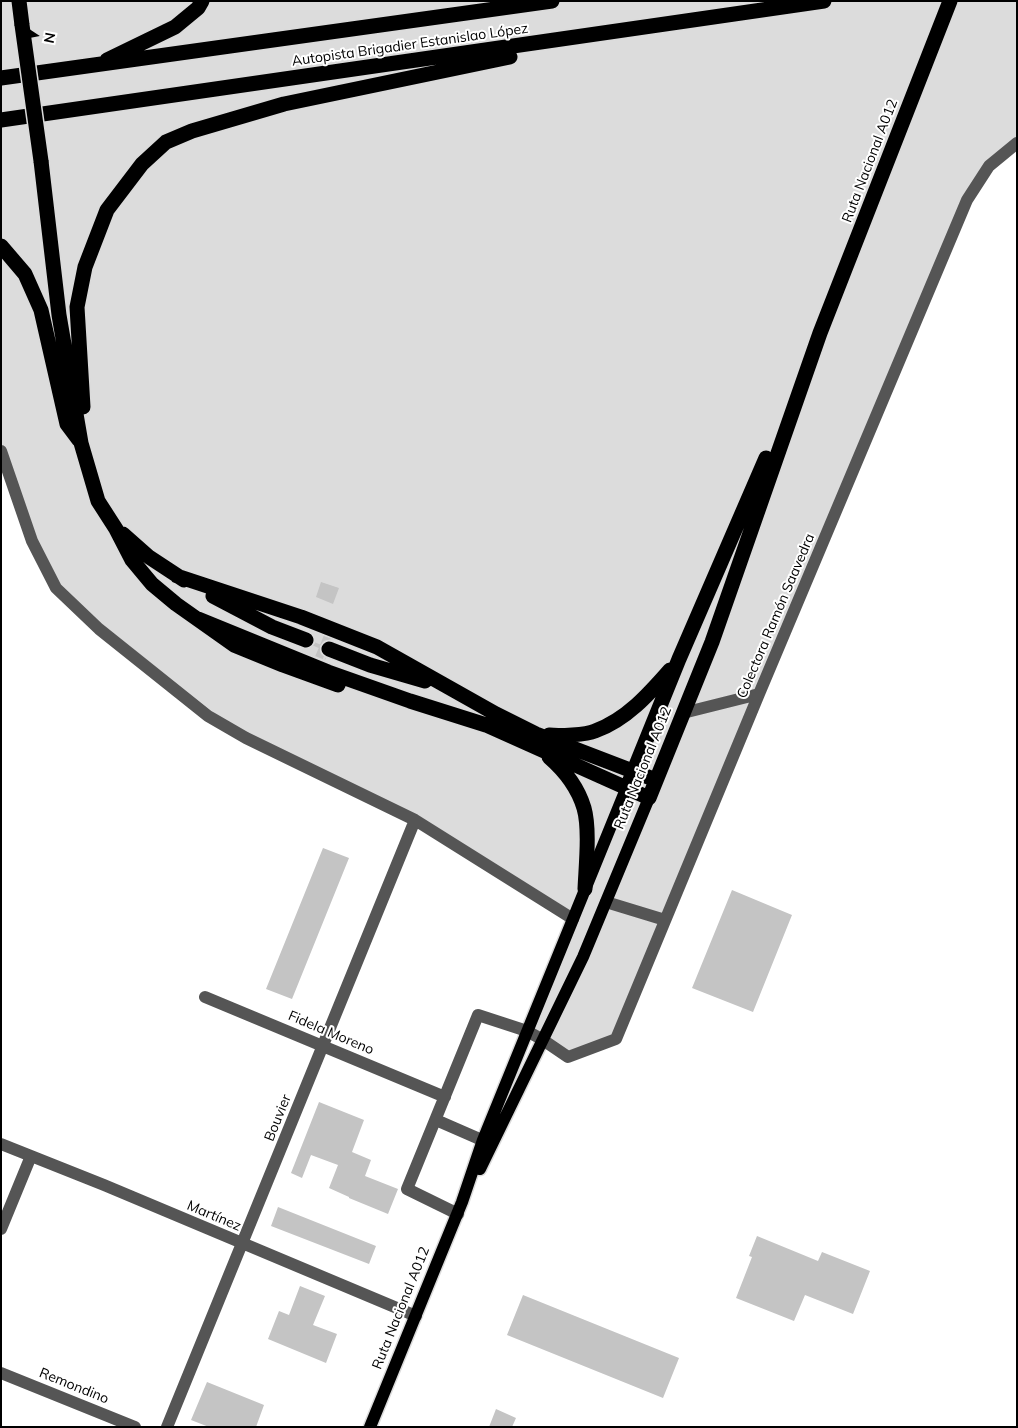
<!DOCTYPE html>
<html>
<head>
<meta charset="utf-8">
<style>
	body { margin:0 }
	#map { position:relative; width:1018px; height:1428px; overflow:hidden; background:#fff; font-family:Mulish,sans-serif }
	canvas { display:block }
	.frame { position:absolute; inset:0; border:2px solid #000; pointer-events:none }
	.north { position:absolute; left:10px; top:10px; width:50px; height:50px; -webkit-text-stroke:4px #fff; paint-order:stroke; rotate:101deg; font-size:14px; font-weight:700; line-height:20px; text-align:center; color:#000 }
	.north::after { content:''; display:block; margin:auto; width:18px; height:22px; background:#000; clip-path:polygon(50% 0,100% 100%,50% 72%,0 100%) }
</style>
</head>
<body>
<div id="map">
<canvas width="1018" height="1428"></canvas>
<div class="frame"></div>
<div class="north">N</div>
</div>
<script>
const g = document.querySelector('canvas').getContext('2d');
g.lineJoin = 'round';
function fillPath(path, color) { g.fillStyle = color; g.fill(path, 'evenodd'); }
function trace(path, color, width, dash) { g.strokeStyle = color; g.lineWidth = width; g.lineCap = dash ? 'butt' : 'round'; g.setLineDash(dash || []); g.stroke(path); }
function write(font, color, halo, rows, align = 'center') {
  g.font = font + ' Mulish,sans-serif'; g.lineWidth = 4; g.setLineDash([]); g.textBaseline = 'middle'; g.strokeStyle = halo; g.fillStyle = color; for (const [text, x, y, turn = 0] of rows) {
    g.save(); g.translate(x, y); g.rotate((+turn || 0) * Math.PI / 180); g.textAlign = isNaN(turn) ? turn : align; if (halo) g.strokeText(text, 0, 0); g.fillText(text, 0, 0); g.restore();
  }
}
const green = new Path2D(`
	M 1,1 L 1017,1 L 1017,143 L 967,200 L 616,1039 L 568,1057 L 527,1031 L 573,919 L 415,820 L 246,738 L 56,588 L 1,451 Z`);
const building = new Path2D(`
	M 321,582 L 339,588 L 333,604 L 316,597 Z
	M 309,630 L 332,639 L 324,641 L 320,646 L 320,650 L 321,654 L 326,658 L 325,660 L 302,651 L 303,649 L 307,649 L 311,648 L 315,643 L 315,638 Z
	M 323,848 L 349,858 L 292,999 L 266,989 Z
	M 732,890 L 792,915 L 753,1012 L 692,988 Z
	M 319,1102 L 364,1120 L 352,1152 L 371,1160 L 365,1176 L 398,1189 L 388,1214 L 349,1198 L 349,1197 L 329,1188 L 338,1165 L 311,1155 L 302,1178 L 291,1173 Z
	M 278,1207 L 376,1246 L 369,1264 L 271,1226 Z
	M 757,1236 L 818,1261 L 822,1252 L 870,1271 L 853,1314 L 805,1295 L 794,1321 L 736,1298 L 752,1257 L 749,1256 Z
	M 300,1286 L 325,1296 L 313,1325 L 337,1334 L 326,1363 L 268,1339 L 279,1311 L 289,1315 Z
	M 523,1295 L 679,1358 L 663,1398 L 507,1335 Z
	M 207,1382 L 264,1405 L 256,1427 L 209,1427 L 191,1420 Z
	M 496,1409 L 516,1418 L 512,1427 L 489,1427 Z`);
const highwayTunnel = new Path2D(`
	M 309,632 L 332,641
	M 302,649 L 325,659`);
const minor = new Path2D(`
	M 1,451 L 32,541 L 56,588 L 99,629 L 208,716 L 246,738 L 415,820 L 573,919
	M 683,713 L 759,694
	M 606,902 L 665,920
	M 205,997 L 445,1097
	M 436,1120 L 491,1144
	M 1,1144 L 104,1185 L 416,1316
	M 458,1214 L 407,1189 L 478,1015 L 527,1031 L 543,1040 L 568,1057 L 616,1039 L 759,694 L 967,200 L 989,166 L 1017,143
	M 1,1229 L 31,1156
	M 1,1373 L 135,1427
	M 167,1427 L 415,820`);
const major = new Path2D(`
	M 480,1169 L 583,957 L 649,798
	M 370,1427 L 462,1202 L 483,1140 L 626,789`);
const highway = new Path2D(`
	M 19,1 L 22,25
	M 107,60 L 175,27 L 198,8 L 202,1
	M 1,78 L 552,1
	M 1,120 L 824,1
	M 41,161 L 59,315 L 81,443 L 98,501 L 116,529 L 132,560 L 152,584 L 176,604 L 234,645 L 283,665 L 338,685
	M 1,246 L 25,274 L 41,310 L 67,424 L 79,440
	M 83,407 L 77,307 L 85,267 L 107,210 L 142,164 L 166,142 L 192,131 L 284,104 L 510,57
	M 123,534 L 149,557 L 184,580
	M 177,576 L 301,617 L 377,647 L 496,714 L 536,734 L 656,780
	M 213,596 L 272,627 L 306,640
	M 198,619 L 328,672 L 410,701 L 486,725 L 649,798 L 712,642 L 820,333 L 950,1
	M 329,649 L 370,665 L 425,681
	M 549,735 C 559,736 586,735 595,731 C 626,720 649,694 670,670
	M 549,757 C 564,770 578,788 584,808 C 590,829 586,866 585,889
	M 630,780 L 679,659 L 766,458`);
const highwayBridge = new Path2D(`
	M 22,25 L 41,161`);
const streetNames = [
	["Autopista Brigadier Estanislao López",410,45,-8],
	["Ruta Nacional A012",870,161,-69],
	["Colectora Ramón Saavedra",776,616,-67],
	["Ruta Nacional A012",643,768,-68],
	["Fidela Moreno",331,1033,23],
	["Bouvier",278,1118,-68],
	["Martínez",214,1216,23],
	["Ruta Nacional A012",401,1308,-68],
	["Remondino",74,1386,22]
];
fillPath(green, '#dcdcdc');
fillPath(building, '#c4c4c4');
trace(highwayTunnel, '#d9d9d9', 15, [15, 8]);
trace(major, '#dbdbdb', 15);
trace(highway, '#dbdbdb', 18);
trace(minor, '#555', 12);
trace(major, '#000', 12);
trace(highway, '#000', 15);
trace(highwayBridge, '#dbdbdb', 18, []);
trace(highwayBridge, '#000', 15);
write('14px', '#000', '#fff', streetNames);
</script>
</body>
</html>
